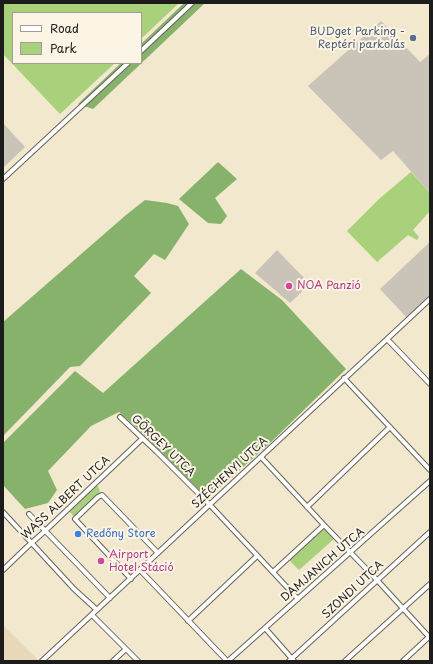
<!DOCTYPE html>
<html>
<head>
<meta charset="utf-8">
<style>
	body { margin:0 }
	#map { position:relative; width:433px; height:664px; overflow:hidden; background:#f1e8cd; font-family:"Playpen Sans",sans-serif }
	canvas { display:block }
	.frame { position:absolute; inset:0; border:4px solid #1c1c1c; pointer-events:none }
	.legend { position:absolute; left:12px; top:12px; width:130px; height:52px; box-sizing:border-box; background:#fcf5e5; border:1px solid #a29e95; margin:0; padding:5px 7px; list-style:none; font-size:12px; color:#1c1c1c }
	.legend li { display:flex; align-items:center; gap:8px; height:20px }
	.legend b { width:20px; border:1px solid #a29e95 }
</style>
</head>
<body>
<div id="map">
<canvas width="433" height="664"></canvas>
<div class="frame"></div>
<ul class="legend">
<li><b style="height:5px;background:#fff"></b>Road</li>
<li><b style="height:11px;background:#a9d07b"></b>Park</li>
</ul>
</div>
<script>
const g = document.querySelector('canvas').getContext('2d');
g.lineJoin = 'round';
function fillPath(path, color) { g.fillStyle = color; g.fill(path, 'evenodd'); }
function trace(path, color, width, dash) { g.strokeStyle = color; g.lineWidth = width; g.lineCap = dash ? 'butt' : 'round'; g.setLineDash(dash || []); g.stroke(path); }
function write(font, color, halo, rows, align = 'center') {
  g.font = font + ' "Playpen Sans",sans-serif'; g.lineWidth = 4; g.setLineDash([]); g.textBaseline = 'middle'; g.strokeStyle = halo; g.fillStyle = color; for (const [text, x, y, turn = 0] of rows) {
    g.save(); g.translate(x, y); g.rotate((+turn || 0) * Math.PI / 180); g.textAlign = isNaN(turn) ? turn : align; if (halo) g.strokeText(text, 0, 0); g.fillText(text, 0, 0); g.restore();
  }
}
const built = new Path2D(`
	M 3,625 L 38,660 L 37,661 L 3,661 Z`);
const industrial = new Path2D(`
	M 381,21 L 420,62 L 430,54 L 430,193 L 393,151 L 381,160 L 308,86 Z
	M 3,123 L 25,147 L 3,168 Z
	M 430,242 L 430,301 L 408,319 L 380,289 Z
	M 277,250 L 310,284 L 290,303 L 255,273 Z`);
const green = new Path2D(`
	M 3,3 L 179,3 L 141,39 L 141,13 L 13,13 L 13,63 L 115,63 L 60,114 L 3,54 Z
	M 411,172 L 430,193 L 430,211 L 413,230 L 419,237 L 417,240 L 408,235 L 377,262 L 347,231 L 379,199 Z
	M 97,485 L 99,488 L 100,493 L 98,496 L 75,518 L 69,511 Z
	M 323,527 L 334,539 L 299,570 L 288,559 Z`);
const forest = new Path2D(`
	M 184,3 L 205,3 L 93,109 L 78,104 L 121,63 L 141,63 L 141,44 Z
	M 218,162 L 237,179 L 215,198 L 227,216 L 221,224 L 208,223 L 179,199 Z
	M 145,200 L 167,203 L 178,206 L 189,224 L 165,260 L 154,254 L 134,276 L 151,293 L 80,366 L 70,367 L 3,436 L 3,322 L 126,215 Z
	M 241,269 L 282,300 L 346,369 L 269,444 L 215,492 L 199,490 L 138,429 L 119,412 L 91,426 L 48,471 L 57,490 L 48,503 L 25,509 L 3,485 L 3,443 L 75,371 L 103,393 Z`);
const minor = new Path2D(`
	M 141,51 L 192,3
	M 3,179 L 128,63
	M 387,339 L 430,384
	M 344,378 L 430,470
	M 120,417 L 157,452 L 210,505 L 298,599
	M 261,457 L 324,525 L 377,580 L 430,638
	M 307,507 L 390,427
	M 3,512 L 74,589 L 97,610
	M 29,514 L 110,598
	M 3,570 L 27,547 L 45,531 L 142,439
	M 140,570 L 227,661
	M 273,572 L 324,525
	M 131,579 L 75,519 L 98,497 L 102,495 L 158,553
	M 92,615 L 138,661
	M 188,621 L 257,556
	M 265,628 L 294,661
	M 42,661 L 430,299
	M 113,661 L 126,649
	M 228,661 L 430,481
	M 289,661 L 430,532
	M 345,661 L 430,584
	M 403,661 L 430,636`);
const markers = [
	[413,38,4,"#5c6f8a"],
	[289,286,4,"#d1479c"],
	[78,534,4,"#3f7fe0"],
	[101,561,4,"#d1479c"]
];
const serviceNames = [
	["BUDget Parking -",405,32],
	["Reptéri parkolás",405,45]
];
const hotelNames = [
	["NOA Panzió",297,286],
	["Airport",109,555],
	["Hotel Stáció",109,568]
];
const streetNames = [
	["GÖRGEY UTCA",163,446,44],
	["SZÉCHENYI UTCA",230,473,-43],
	["WASS ALBERT UTCA",66,498,-43],
	["DAMJANICH UTCA",323,565,-41],
	["SZONDI UTCA",353,590,-43]
];
const shopNames = [
	["Redőny Store",86,534]
];
fillPath(built, '#e8d9ba');
fillPath(industrial, '#c9c3b8');
fillPath(green, '#a9d07b');
fillPath(forest, '#86b26b');
trace(minor, '#67635a', 6);
trace(minor, '#fff', 4);
for (const [x, y, r, color] of markers) { const dot = new Path2D(); dot.arc(x, y, r, 0, 2 * Math.PI); g.fillStyle = color; g.fill(dot); trace(dot, '#fcf5e5', 1.5); }
write('11px', '#4e5e75', '#fcf5e5', serviceNames, 'right');
write('11px', '#b23c85', '#fcf5e5', hotelNames, 'left');
write('11px', '#1c1c1c', '#fcf5e5', streetNames);
write('11px', '#366cbe', '#fcf5e5', shopNames, 'left');
</script>
</body>
</html>
